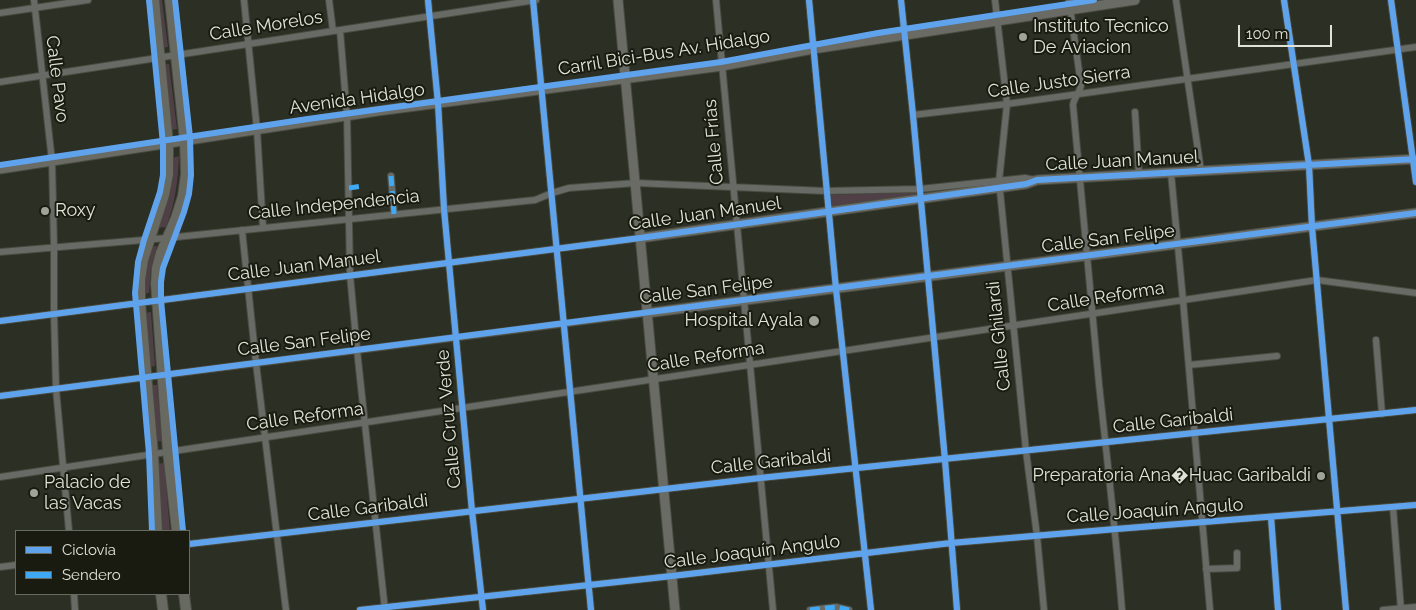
<!DOCTYPE html>
<html>
<head>
<meta charset="utf-8">
<style>
	body { margin:0 }
	#map { position:relative; width:1416px; height:610px; overflow:hidden; background:#2c2f23; font-family:Raleway,sans-serif }
	canvas { display:block }
	.legend { position:absolute; left:15px; top:530px; width:175px; height:65px; box-sizing:border-box; background:#191b11; border:1px solid #686b5f; margin:0; padding:6px 9px; list-style:none; font-size:15px; color:#dfe3d5 }
	.legend li { display:flex; align-items:center; gap:10px; height:25px }
	.legend b { width:25px; border:1px solid #686b5f }
	.scale { position:absolute; left:1238px; top:25px; width:94px; height:22px; box-sizing:border-box; border:2px solid #dfe3d5; border-top:0; padding-left:6px; font-size:15px; line-height:18px; white-space:nowrap; color:#dfe3d5; -webkit-text-stroke:4px #191b11; paint-order:stroke }
</style>
</head>
<body>
<div id="map">
<canvas width="1416" height="610"></canvas>
<ul class="legend">
<li><b style="height:6px;background:#60a3ed"></b>Ciclovía</li>
<li><b style="height:6px;background:#3fa9f5"></b>Sendero</li>
</ul>
<div class="scale">100 m</div>
</div>
<script>
const g = document.querySelector('canvas').getContext('2d');
g.lineJoin = 'round';
function fillPath(path, color) { g.fillStyle = color; g.fill(path, 'evenodd'); }
function trace(path, color, width, dash) { g.strokeStyle = color; g.lineWidth = width; g.lineCap = dash ? 'butt' : 'round'; g.setLineDash(dash || []); g.stroke(path); }
function write(font, color, halo, rows, align = 'center') {
  g.font = font + ' Raleway,sans-serif'; g.lineWidth = 4; g.setLineDash([]); g.textBaseline = 'middle'; g.strokeStyle = halo; g.fillStyle = color; for (const [text, x, y, turn = 0] of rows) {
    g.save(); g.translate(x, y); g.rotate((+turn || 0) * Math.PI / 180); g.textAlign = isNaN(turn) ? turn : align; if (halo) g.strokeText(text, 0, 0); g.fillText(text, 0, 0); g.restore();
  }
}
const green = new Path2D(`
	M 155,0 L 162,0 L 168,47 L 161,48 Z
	M 169,64 L 177,129 L 170,130 L 162,65 Z
	M 179,156 C 178,181 175,204 166,227 L 157,228 L 172,158 Z
	M 916,192 L 916,195 L 830,207 L 829,195 Z
	M 157,246 L 151,269 L 149,293 L 142,294 L 149,247 Z
	M 151,312 L 155,366 L 149,367 L 144,313 Z
	M 150,385 L 157,385 L 162,441 L 155,442 Z
	M 164,463 L 170,531 L 159,531 L 156,464 Z`);
const street = new Path2D(`
	M 34,0 L 52,161 L 54,247 L 54,313 L 56,389 L 69,531
	M 244,0 L 257,130 L 263,228
	M 329,0 L 333,31
	M 428,0 L 438,103 L 444,209 L 472,511 L 483,610
	M 533,0 L 591,610
	M 716,0 L 773,610
	M 809,0 L 836,289 L 871,610
	M 901,0 L 913,115 L 945,460 L 957,610
	M 995,0 L 1007,104 L 999,181 L 1026,451 L 1037,536 L 1044,610
	M 1069,0 L 1081,85 C 1080,93 1074,97 1073,105 C 1081,198 1090,291 1099,384 C 1107,459 1116,534 1122,610
	M 1176,0 L 1201,171
	M 1284,0 L 1309,165 L 1312,227 L 1346,610
	M 1391,0 L 1416,182
	M 0,13 L 88,0
	M 340,30 L 347,116 L 350,275 L 357,350 L 385,610
	M 0,82 L 536,0
	M 1135,112 L 1139,175
	M 913,115 L 1007,104 L 1416,47
	M 1171,173 L 1183,300 L 1210,610
	M 391,176 L 394,214
	M 242,230 L 256,363 L 286,610
	M 0,252 L 167,238 L 535,200 L 552,193 L 569,188 L 636,183 L 826,191 L 920,189 L 1025,178 L 1035,180
	M 0,321 L 640,238
	M 1376,340 L 1382,414
	M 1189,365 L 1277,356
	M 0,396 L 647,313
	M 0,477 L 1317,280 L 1416,293
	M 1393,507 L 1401,610
	M 1271,517 L 1278,610
	M 189,544 L 760,478 L 1416,410
	M 0,567 L 16,565
	M 1206,569 L 1237,568 L 1237,553
	M 74,594 L 75,610
	M 360,610 L 672,576 L 951,543 L 1116,529 L 1416,505
	M 810,610 L 836,607 L 849,610
	M 1383,610 L 1416,607`);
const secondary = new Path2D(`
	M 618,0 L 675,610
	M 0,169 L 378,111 L 722,66 L 813,49 L 1135,0
	M 640,238 L 1026,184 L 1037,180 L 1416,159
	M 647,313 L 1416,213`);
const primary = new Path2D(`
	M 154,0 L 168,143 L 168,174 L 164,195 L 143,260 L 140,280 L 140,302 L 153,454 L 157,531
	M 170,0 L 185,141 L 186,174 L 183,196 L 176,218 L 161,253 L 157,268 L 156,284 L 168,452 L 177,531
	M 161,594 L 163,610
	M 184,594 L 186,610`);
const quiet = new Path2D(`
	M 391,176 L 394,214
	M 349,188 L 362,186
	M 810,610 L 836,607 L 849,610`);
const cycleway = new Path2D(`
	M 149,0 L 163,144 L 163,175 L 160,192 L 144,240 L 138,262 L 135,293 L 149,454 L 152,531
	M 175,0 L 190,137 L 191,175 L 189,194 L 184,212 L 163,268 L 161,282 L 161,300 L 183,531
	M 428,0 L 438,103 L 444,209 L 472,511 L 483,610
	M 533,0 L 591,610
	M 809,0 L 836,289 L 871,610
	M 901,0 L 913,115 L 945,460 L 957,610
	M 1284,0 L 1309,165 L 1312,227 L 1346,610
	M 1391,0 L 1416,182
	M 0,165 L 308,119 L 721,62 L 878,33 L 1094,0
	M 0,321 L 640,238 L 1026,184 L 1037,180 L 1416,159
	M 0,396 L 1416,213
	M 1271,517 L 1278,610
	M 189,544 L 760,478 L 1416,410
	M 360,610 L 672,576 L 951,543 L 1116,529 L 1416,505`);
const markers = [
	[1023,37,5,"#a0a497"],
	[45,211,5,"#a0a497"],
	[814,321,6,"#a0a497"],
	[1321,476,5,"#a0a497"],
	[34,493,5,"#a0a497"]
];
const streetNames = [
	["Calle Morelos",266,26,-9],
	["Carril Bici-Bus Av. Hidalgo",664,53,-9],
	["Calle Pavo",57,79,83],
	["Calle Justo Sierra",1059,82,-8],
	["Avenida Hidalgo",357,99,-8],
	["Calle Frías",714,142,-95],
	["Calle Juan Manuel",1122,161,-3],
	["Calle Independencia",334,205,-6],
	["Calle Juan Manuel",705,214,-8],
	["Calle San Felipe",1108,239,-7],
	["Calle Juan Manuel",304,266,-7],
	["Calle San Felipe",706,290,-7],
	["Calle Reforma",1106,297,-9],
	["Calle Ghilardi",999,336,-96],
	["Calle San Felipe",304,342,-7],
	["Calle Reforma",706,357,-9],
	["Calle Reforma",305,417,-8],
	["Calle Cruz Verde",449,419,-95],
	["Calle Garibaldi",1173,421,-6],
	["Calle Garibaldi",771,462,-6],
	["Calle Garibaldi",368,508,-7],
	["Calle Joaquín Angulo",1155,511,-4],
	["Calle Joaquín Angulo",752,552,-7]
];
const poiNames = [
	["Instituto Tecnico",1033,27],
	["De Aviacion",1033,48],
	["Roxy",55,211],
	["Hospital Ayala",803,321,"right"],
	["Preparatoria Ana�Huac Garibaldi",1311,476,"right"],
	["Palacio de",44,483],
	["las Vacas",44,504]
];
fillPath(green, '#503f46');
trace(street, '#484b40', 8);
trace(secondary, '#484b40', 11);
trace(primary, '#484b40', 12);
trace(street, '#686a65', 6);
trace(secondary, '#6a6b65', 9);
trace(primary, '#686a62', 10);
trace(quiet, '#3fa9f5', 5, [10, 5]);
trace(cycleway, '#60a3ed', 6);
for (const [x, y, r, color] of markers) { const dot = new Path2D(); dot.arc(x, y, r, 0, 2 * Math.PI); g.fillStyle = color; g.fill(dot); trace(dot, '#191b11', 2); }
write('18px', '#dfe3d5', '#191b11', streetNames);
write('18px', '#dfe3d5', '#191b11', poiNames, 'left');
</script>
</body>
</html>
